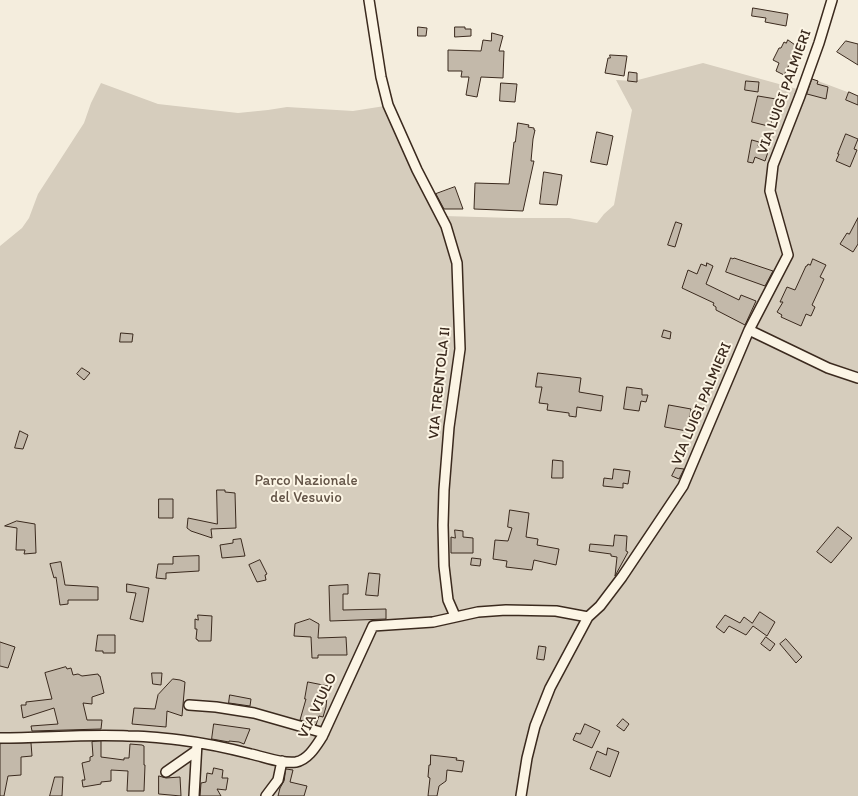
<!DOCTYPE html>
<html>
<head>
<meta charset="utf-8">
<style>
	body { margin:0 }
	canvas { display:block; background:#f4eddd }
</style>
</head>
<body>
<canvas width="858" height="796"></canvas>
<script>
const g = document.querySelector('canvas').getContext('2d');
g.lineJoin = 'round';
function fillPath(path, color) { g.fillStyle = color; g.fill(path, 'evenodd'); }
function trace(path, color, width, dash) { g.strokeStyle = color; g.lineWidth = width; g.lineCap = dash ? 'butt' : 'round'; g.setLineDash(dash || []); g.stroke(path); }
function write(font, color, halo, rows, align = 'center') {
  g.font = font + ' Itim,sans-serif'; g.lineWidth = 4; g.setLineDash([]); g.textBaseline = 'middle'; g.strokeStyle = halo; g.fillStyle = color; for (const [text, x, y, turn = 0] of rows) {
    g.save(); g.translate(x, y); g.rotate((+turn || 0) * Math.PI / 180); g.textAlign = isNaN(turn) ? turn : align; if (halo) g.strokeText(text, 0, 0); g.fillText(text, 0, 0); g.restore();
  }
}
const green = new Path2D(`
	M 703,63 L 797,89 L 810,78 L 858,96 L 858,796 L 0,796 L 0,246 L 22,228 L 29,218 L 38,194 L 84,123 L 91,103 L 101,83 L 158,104 L 238,113 L 268,110 L 287,107 L 353,111 L 391,105 L 444,216 L 513,218 L 569,218 L 597,223 L 604,214 L 614,205 L 632,110 L 616,80 L 634,81 Z`);
const building = new Path2D(`
	M 753,8 L 788,14 L 786,26 L 765,22 L 766,18 L 752,16 Z
	M 418,27 L 427,28 L 426,36 L 418,36 Z
	M 455,27 L 465,27 L 465,29 L 471,29 L 471,36 L 455,37 Z
	M 492,33 L 503,36 L 499,51 L 504,51 L 503,78 L 481,77 L 477,97 L 466,95 L 469,77 L 461,77 L 462,71 L 448,71 L 448,50 L 481,51 L 483,40 L 491,41 Z
	M 788,40 L 798,47 L 784,75 L 776,71 L 779,63 L 773,60 L 779,48 L 781,48 L 784,42 L 786,43 Z
	M 846,41 L 858,44 L 858,65 L 837,52 Z
	M 610,55 L 627,56 L 624,76 L 605,73 L 608,58 L 610,58 Z
	M 629,72 L 637,73 L 637,82 L 628,81 Z
	M 812,79 L 818,81 L 817,84 L 828,87 L 826,99 L 807,94 Z
	M 746,81 L 759,82 L 758,92 L 745,90 Z
	M 501,83 L 517,84 L 515,102 L 500,101 Z
	M 849,92 L 858,96 L 858,105 L 846,100 Z
	M 758,96 L 776,99 L 771,124 L 768,126 L 752,122 Z
	M 518,123 L 529,125 L 528,127 L 534,128 L 534,130 L 535,130 L 533,139 L 531,161 L 534,161 L 523,211 L 474,209 L 475,183 L 509,184 L 514,142 L 515,142 Z
	M 597,132 L 613,136 L 607,165 L 591,162 Z
	M 846,134 L 858,139 L 854,149 L 857,150 L 850,167 L 836,161 L 839,154 L 838,154 Z
	M 752,140 L 759,142 L 758,146 L 769,149 L 765,161 L 755,157 L 753,163 L 748,162 Z
	M 544,172 L 562,175 L 557,205 L 540,204 Z
	M 455,187 L 463,209 L 444,209 L 436,194 Z
	M 858,218 L 858,244 L 853,252 L 840,244 L 847,233 L 849,234 Z
	M 676,222 L 682,224 L 675,247 L 668,245 Z
	M 731,258 L 733,259 L 734,258 L 773,271 L 765,286 L 726,272 Z
	M 813,259 L 826,265 L 820,277 L 824,279 L 812,305 L 815,307 L 811,316 L 806,314 L 801,326 L 781,317 L 782,315 L 777,312 L 783,302 L 780,302 L 787,287 L 795,290 L 806,266 L 807,266 L 808,264 L 810,265 Z
	M 707,263 L 713,266 L 706,284 L 739,300 L 741,295 L 756,301 L 745,325 L 716,310 L 716,307 L 713,305 L 714,303 L 682,288 L 688,270 L 697,274 L 701,264 L 706,266 Z
	M 664,330 L 671,332 L 670,339 L 662,337 Z
	M 121,333 L 133,334 L 132,342 L 120,342 Z
	M 82,368 L 90,373 L 84,380 L 77,374 Z
	M 538,373 L 581,378 L 579,392 L 603,396 L 601,411 L 577,407 L 576,417 L 569,416 L 569,413 L 547,410 L 548,404 L 539,403 L 542,387 L 536,387 Z
	M 627,387 L 642,389 L 642,395 L 648,395 L 646,402 L 641,401 L 639,411 L 624,409 Z
	M 669,405 L 691,409 L 689,421 L 694,422 L 692,432 L 665,427 Z
	M 20,431 L 28,435 L 23,449 L 15,448 Z
	M 553,460 L 563,461 L 563,478 L 552,478 Z
	M 676,468 L 684,469 L 679,479 L 672,476 Z
	M 614,469 L 630,471 L 628,484 L 623,483 L 623,488 L 603,486 L 604,478 L 612,479 Z
	M 217,490 L 225,490 L 225,492 L 235,493 L 236,528 L 211,529 L 212,538 L 191,531 L 187,528 L 188,518 L 217,524 Z
	M 159,499 L 173,499 L 173,518 L 159,518 Z
	M 510,510 L 529,513 L 526,537 L 538,539 L 537,545 L 559,549 L 556,565 L 534,560 L 532,570 L 506,567 L 507,561 L 493,559 L 495,540 L 508,541 L 512,528 L 508,527 Z
	M 17,521 L 35,524 L 36,553 L 24,554 L 25,550 L 16,550 L 17,528 L 5,526 Z
	M 838,527 L 852,538 L 831,563 L 817,552 Z
	M 455,530 L 463,531 L 463,537 L 473,538 L 473,553 L 451,553 L 451,537 L 455,538 Z
	M 615,535 L 627,536 L 626,551 L 628,552 L 615,576 L 617,557 L 611,556 L 611,554 L 589,551 L 590,544 L 613,546 Z
	M 241,539 L 245,556 L 222,558 L 220,545 L 233,543 L 233,540 Z
	M 199,556 L 199,571 L 166,573 L 166,579 L 156,578 L 158,564 L 173,564 L 173,557 Z
	M 472,558 L 481,559 L 480,566 L 471,565 Z
	M 260,560 L 267,574 L 265,575 L 266,580 L 257,582 L 249,565 Z
	M 61,562 L 65,585 L 98,587 L 98,600 L 68,600 L 68,604 L 60,605 L 56,577 L 54,578 L 50,564 Z
	M 369,573 L 380,574 L 378,596 L 366,595 Z
	M 127,584 L 149,588 L 143,622 L 130,619 L 136,593 L 127,592 Z
	M 348,585 L 348,594 L 343,594 L 343,610 L 386,609 L 386,619 L 330,621 L 329,586 Z
	M 760,612 L 775,622 L 767,636 L 753,626 L 746,635 L 729,626 L 724,633 L 716,627 L 725,615 L 740,623 L 744,617 L 752,623 Z
	M 198,615 L 212,616 L 211,641 L 198,641 L 198,640 L 196,639 L 197,629 L 195,629 L 195,619 L 198,620 Z
	M 310,619 L 319,624 L 318,638 L 346,637 L 347,655 L 318,655 L 318,658 L 312,658 L 311,637 L 294,636 L 295,624 Z
	M 98,635 L 115,635 L 115,653 L 103,653 L 103,651 L 96,651 Z
	M 766,637 L 775,644 L 770,651 L 761,644 Z
	M 786,639 L 802,657 L 796,663 L 780,644 Z
	M 0,642 L 15,647 L 8,668 L 0,666 Z
	M 539,646 L 546,647 L 544,660 L 537,659 Z
	M 66,667 L 67,669 L 71,668 L 73,675 L 78,674 L 82,676 L 98,674 L 99,676 L 100,676 L 104,693 L 92,697 L 92,704 L 83,703 L 87,720 L 102,720 L 101,729 L 32,731 L 31,726 L 58,724 L 54,708 L 23,718 L 21,705 L 26,705 L 26,702 L 52,699 L 45,673 Z
	M 152,673 L 162,673 L 161,685 L 153,684 Z
	M 173,679 L 180,680 L 185,682 L 182,716 L 167,711 L 166,727 L 132,724 L 134,708 L 155,709 L 158,695 Z
	M 308,682 L 328,686 L 326,707 L 323,717 L 319,716 L 316,725 L 300,720 L 306,699 L 305,699 Z
	M 230,695 L 251,699 L 250,706 L 229,703 Z
	M 623,719 L 629,724 L 624,731 L 617,726 Z
	M 214,724 L 250,729 L 244,744 L 239,742 L 229,741 L 229,742 L 212,739 Z
	M 585,724 L 600,731 L 592,748 L 573,740 L 576,733 L 580,734 Z
	M 101,741 L 101,757 L 124,760 L 124,758 L 129,758 L 130,744 L 142,745 L 144,746 L 144,765 L 145,765 L 144,791 L 127,791 L 128,771 L 111,770 L 111,781 L 101,782 L 101,784 L 83,787 L 82,780 L 85,780 L 82,763 L 90,761 L 90,757 L 93,756 L 92,742 Z
	M 31,743 L 32,756 L 21,757 L 21,775 L 8,776 L 4,796 L 0,796 L 0,744 Z
	M 608,748 L 619,752 L 610,777 L 590,769 L 597,751 L 606,755 Z
	M 431,755 L 457,758 L 456,760 L 464,761 L 462,772 L 447,770 L 446,781 L 439,786 L 437,796 L 428,796 L 430,778 L 428,777 L 429,765 L 430,765 Z
	M 214,768 L 223,770 L 222,778 L 228,778 L 226,790 L 217,789 L 221,796 L 200,796 L 201,783 L 206,782 L 207,773 L 212,774 Z
	M 286,769 L 293,770 L 290,782 L 307,786 L 304,796 L 278,796 L 280,788 L 284,781 Z
	M 159,776 L 166,778 L 180,777 L 181,796 L 159,794 Z
	M 55,777 L 63,777 L 62,796 L 50,796 Z`);
const minor = new Path2D(`
	M 369,0 L 381,77 L 388,105 L 417,170 L 446,226 L 457,263 L 460,349 L 449,427 L 444,490 L 443,525 L 444,566 L 448,600 L 455,616
	M 749,330 L 828,368 L 858,378
	M 189,705 L 216,707 L 254,713 L 324,733
	M 0,738 C 43,738 85,734 128,736 C 145,736 163,738 180,740 C 204,743 228,748 251,754 C 265,757 282,764 296,762 C 308,760 316,746 322,737 L 373,626 L 433,622 L 478,612 L 506,610 L 556,611 L 588,617
	M 166,772 L 196,751
	M 194,796 L 197,743
	M 266,796 L 278,780 L 282,761
	M 521,796 L 527,758 L 535,726 L 550,688 L 588,617 L 600,606 L 622,577 L 683,486 L 749,330 L 788,255 L 770,191 L 773,165 L 800,96 L 819,43 L 832,0`);
const streetNames = [
	["VIA LUIGI PALMIERI",785,92,-70],
	["VIA TRENTOLA II",440,383,-84],
	["VIA LUIGI PALMIERI",702,404,-67],
	["VIA VIULO",318,706,-64]
];
const parkNames = [
	["Parco Nazionale",306,481],
	["del Vesuvio",306,498]
];
fillPath(green, '#d6cdbd');
fillPath(building, '#c3b9aa');
trace(building, '#3b2a1e', 1);
trace(minor, '#3b2a1e', 12);
trace(minor, '#fcf5e5', 9);
write('15px', '#3b2a1e', '#fcf5e5', streetNames);
write('15px', '#625346', '#fcf5e5', parkNames);
</script>
</body>
</html>
